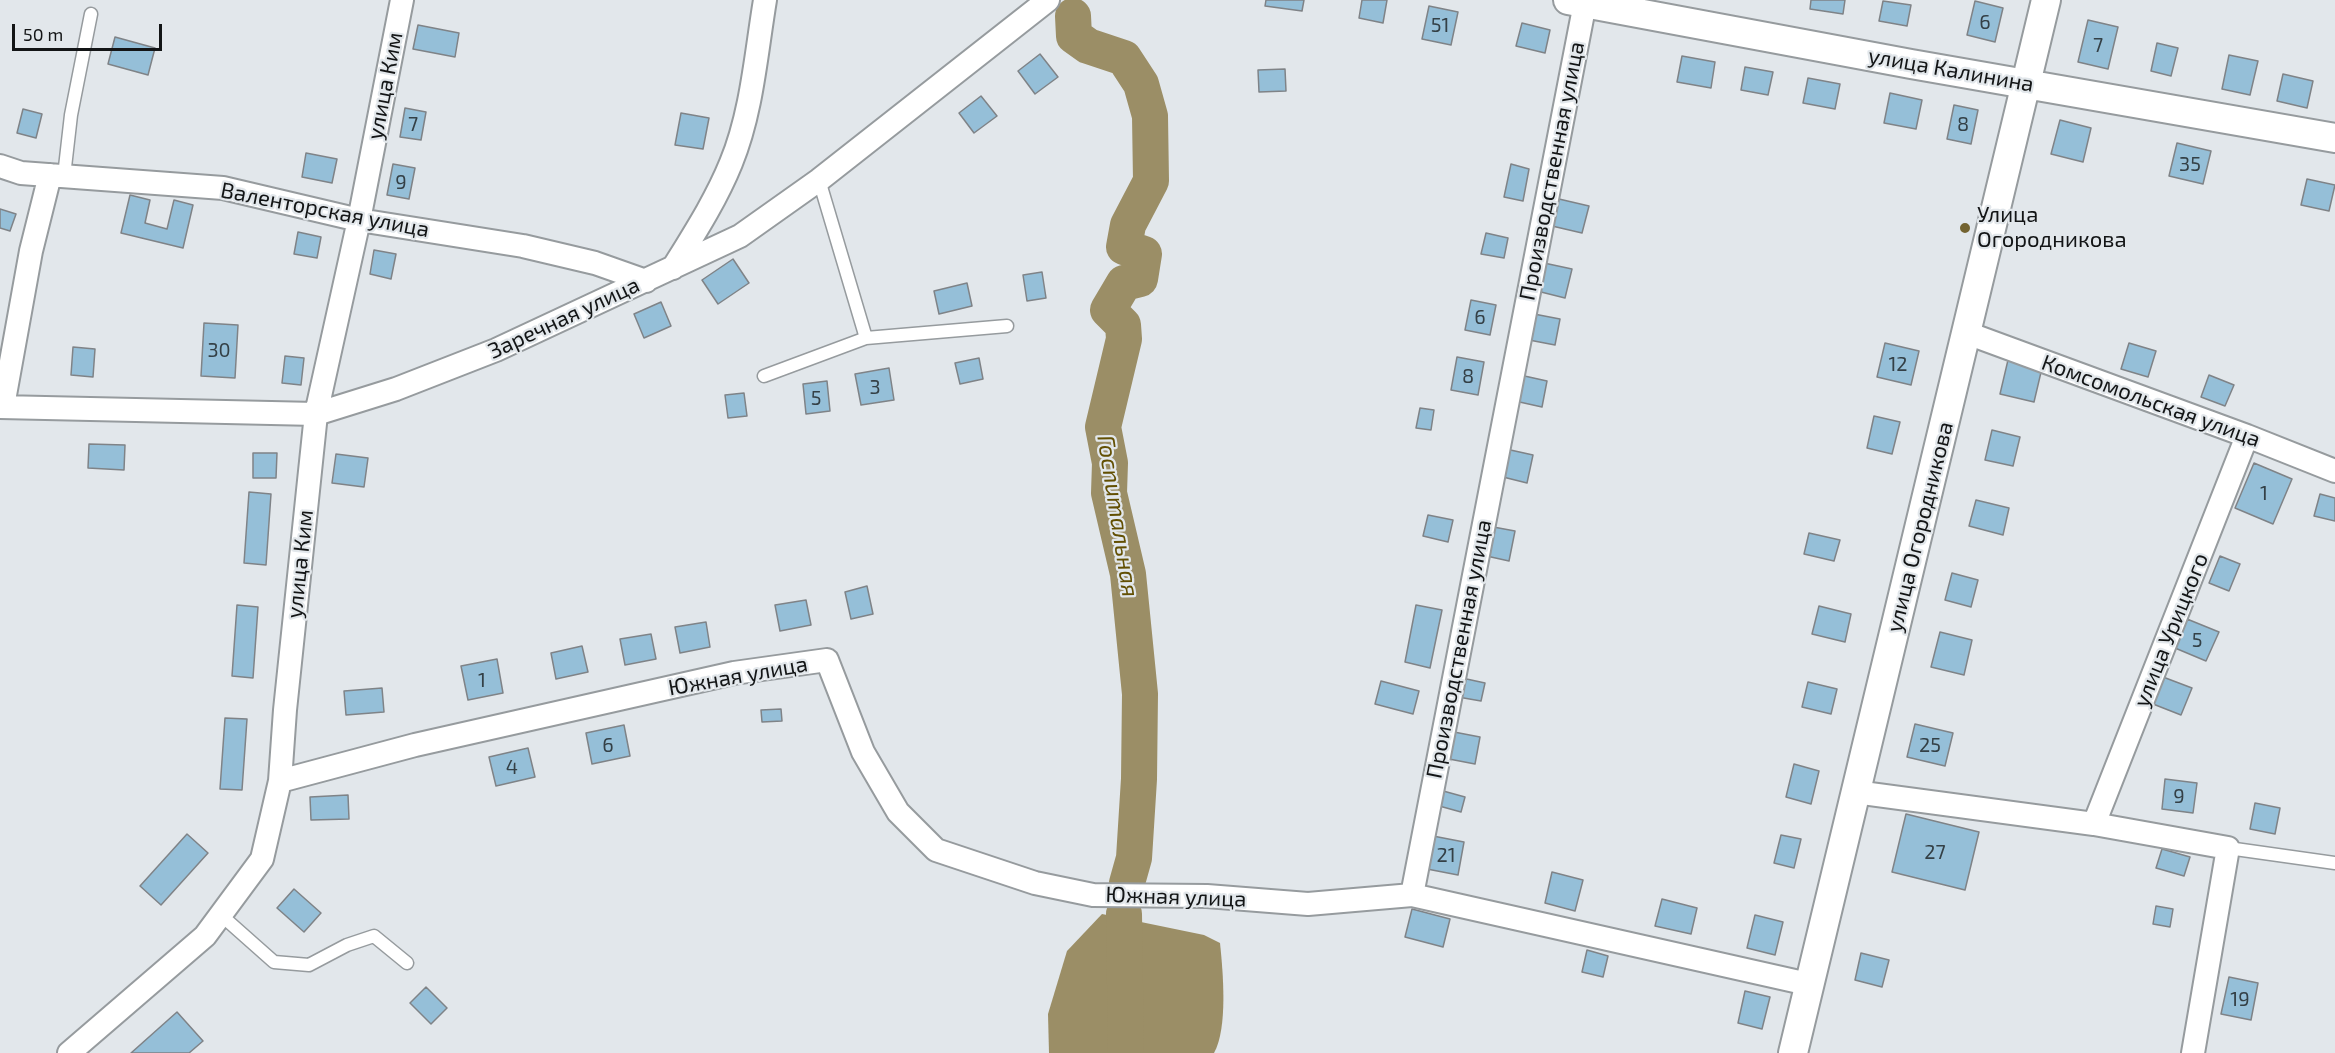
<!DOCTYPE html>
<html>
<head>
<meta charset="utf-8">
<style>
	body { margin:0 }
	#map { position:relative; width:2335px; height:1053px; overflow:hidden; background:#e2e7eb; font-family:"Exo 2",sans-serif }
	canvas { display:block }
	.scale { position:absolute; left:12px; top:24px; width:150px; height:27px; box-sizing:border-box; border:3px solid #131516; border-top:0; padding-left:8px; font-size:18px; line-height:21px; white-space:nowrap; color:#131516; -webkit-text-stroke:4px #e2e7eb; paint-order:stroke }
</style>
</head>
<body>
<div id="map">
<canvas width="2335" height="1053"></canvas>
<div class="scale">50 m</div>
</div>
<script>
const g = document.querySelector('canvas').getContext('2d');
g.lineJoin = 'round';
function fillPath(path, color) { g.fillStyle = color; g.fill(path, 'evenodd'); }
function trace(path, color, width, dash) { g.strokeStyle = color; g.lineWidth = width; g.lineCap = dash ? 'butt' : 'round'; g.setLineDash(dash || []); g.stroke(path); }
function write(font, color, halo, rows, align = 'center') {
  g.font = font + ' "Exo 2",sans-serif'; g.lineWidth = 4.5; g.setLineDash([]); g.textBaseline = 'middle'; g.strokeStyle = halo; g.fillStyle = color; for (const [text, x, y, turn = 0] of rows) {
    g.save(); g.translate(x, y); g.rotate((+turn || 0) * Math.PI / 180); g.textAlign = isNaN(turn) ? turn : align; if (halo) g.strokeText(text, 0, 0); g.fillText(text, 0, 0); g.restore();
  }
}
const water = new Path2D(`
	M 1102,914 L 1204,935 L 1220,943 C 1223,972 1228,1028 1214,1053 L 1049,1053 L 1048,1014 L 1067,951 Z`);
const river = new Path2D(`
	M 1073,16 L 1074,36 L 1088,46 L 1124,58 L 1141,84 L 1150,116 L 1151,181 L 1128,225 L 1124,247 L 1144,254 L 1140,279 L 1124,283 L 1108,310 L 1123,325 L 1124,339 L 1103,427 L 1110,463 L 1109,493 L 1128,574 L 1140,694 L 1139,779 L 1134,858 L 1127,883
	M 1124,914 L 1126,1053`);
const building = new Path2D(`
	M 1266,0 L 1304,0 L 1302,11 L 1265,6 Z
	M 1362,0 L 1387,0 L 1383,23 L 1359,18 Z
	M 1811,0 L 1845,0 L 1843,14 L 1810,9 Z
	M 1883,1 L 1911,5 L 1907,26 L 1879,21 Z
	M 1975,1 L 2003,8 L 1995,42 L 1967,35 Z
	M 1429,6 L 1458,12 L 1451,45 L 1422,39 Z
	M 2088,20 L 2118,27 L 2108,69 L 2078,62 Z
	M 1522,23 L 1550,30 L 1545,53 L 1516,46 Z
	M 418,25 L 459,33 L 455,57 L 413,49 Z
	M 115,37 L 155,48 L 148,75 L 108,64 Z
	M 2157,43 L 2178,48 L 2171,76 L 2151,71 Z
	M 1040,54 L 1058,77 L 1035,94 L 1018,71 Z
	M 2229,55 L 2258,61 L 2250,95 L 2222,89 Z
	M 1682,56 L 1715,62 L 1711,88 L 1677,82 Z
	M 1745,67 L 1773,72 L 1768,95 L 1741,90 Z
	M 1285,69 L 1286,91 L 1259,92 L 1258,70 Z
	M 2283,74 L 2313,81 L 2307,108 L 2277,101 Z
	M 1808,78 L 1840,84 L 1835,109 L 1803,103 Z
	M 1890,93 L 1922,100 L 1916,129 L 1884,123 Z
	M 981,96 L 997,116 L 974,133 L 959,113 Z
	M 1954,105 L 1978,110 L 1971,144 L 1947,139 Z
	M 405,108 L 426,112 L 421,140 L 400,137 Z
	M 23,109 L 42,114 L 36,138 L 17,133 Z
	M 681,113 L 709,118 L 703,149 L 675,145 Z
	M 2060,120 L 2091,128 L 2083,162 L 2051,154 Z
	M 2177,143 L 2211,151 L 2203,184 L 2169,176 Z
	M 306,153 L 337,159 L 332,183 L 302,177 Z
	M 393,164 L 415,168 L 409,199 L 387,195 Z
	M 1511,164 L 1529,169 L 1523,201 L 1504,197 Z
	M 2307,179 L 2335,185 L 2329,211 L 2301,205 Z
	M 130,195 L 150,200 L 145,223 L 167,229 L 174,200 L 193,205 L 183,248 L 121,233 Z
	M 1559,199 L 1589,206 L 1582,233 L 1552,226 Z
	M 0,209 L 16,214 L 10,231 L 0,228 Z
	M 298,232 L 321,237 L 317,258 L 294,254 Z
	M 1486,233 L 1508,238 L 1504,258 L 1481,254 Z
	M 374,250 L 396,254 L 391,279 L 370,274 Z
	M 733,259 L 749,283 L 718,304 L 702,280 Z
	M 1544,263 L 1572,269 L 1565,298 L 1537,291 Z
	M 1042,272 L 1046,298 L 1027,301 L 1023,275 Z
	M 967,283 L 972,306 L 939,314 L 934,291 Z
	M 1471,300 L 1496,305 L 1490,335 L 1465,330 Z
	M 661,302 L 671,326 L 644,338 L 634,314 Z
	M 1534,314 L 1560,319 L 1555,345 L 1529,340 Z
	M 204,323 L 238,325 L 235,378 L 201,376 Z
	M 1885,343 L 1919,351 L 1911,385 L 1877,377 Z
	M 2129,343 L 2156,351 L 2148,377 L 2121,369 Z
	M 73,347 L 95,349 L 93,377 L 71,375 Z
	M 285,356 L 304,358 L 301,385 L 282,383 Z
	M 1457,357 L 1484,362 L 1478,395 L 1451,390 Z
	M 979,358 L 983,379 L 960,384 L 955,363 Z
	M 2008,360 L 2042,368 L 2034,402 L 2000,394 Z
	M 889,368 L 894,400 L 861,405 L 855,374 Z
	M 1520,375 L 1547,381 L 1542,407 L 1515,401 Z
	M 2209,375 L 2234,385 L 2225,406 L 2201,397 Z
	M 827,381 L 830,411 L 806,414 L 803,384 Z
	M 744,393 L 747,416 L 728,418 L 725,395 Z
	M 1420,408 L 1434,410 L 1431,430 L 1416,428 Z
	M 1874,416 L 1900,422 L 1892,454 L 1867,448 Z
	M 1992,430 L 2020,437 L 2013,466 L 1985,460 Z
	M 89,444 L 125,445 L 124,470 L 88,468 Z
	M 1506,449 L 1533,455 L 1527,483 L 1499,476 Z
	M 253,453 L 277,453 L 276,478 L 253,478 Z
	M 336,454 L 368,458 L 364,487 L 332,483 Z
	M 2254,463 L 2292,479 L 2273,524 L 2235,508 Z
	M 249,492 L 271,494 L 266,565 L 244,563 Z
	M 2320,494 L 2335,498 L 2335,521 L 2314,516 Z
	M 1976,500 L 2009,508 L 2003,535 L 1969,526 Z
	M 1428,515 L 1453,520 L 1448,542 L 1423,536 Z
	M 1488,526 L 1515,531 L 1509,561 L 1482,555 Z
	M 1809,533 L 1840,540 L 1834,561 L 1804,554 Z
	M 2220,556 L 2240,564 L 2229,591 L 2209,583 Z
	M 1952,573 L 1978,580 L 1971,607 L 1945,600 Z
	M 867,586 L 873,614 L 851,619 L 845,592 Z
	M 806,600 L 811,625 L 780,631 L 775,605 Z
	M 237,605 L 258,607 L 253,678 L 232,676 Z
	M 1416,605 L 1442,610 L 1430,668 L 1405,662 Z
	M 1819,606 L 1851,614 L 1845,642 L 1812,634 Z
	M 2187,619 L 2219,632 L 2206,661 L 2175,648 Z
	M 706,622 L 710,647 L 680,653 L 675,627 Z
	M 1940,632 L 1972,640 L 1964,675 L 1931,667 Z
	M 651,634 L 656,659 L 625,665 L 620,639 Z
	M 582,646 L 588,672 L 556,679 L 551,653 Z
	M 497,659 L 503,693 L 468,700 L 461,666 Z
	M 2163,677 L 2192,688 L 2181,715 L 2153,704 Z
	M 1462,678 L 1485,683 L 1481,701 L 1458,697 Z
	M 1381,681 L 1419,691 L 1413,714 L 1375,704 Z
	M 1808,682 L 1837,689 L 1831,714 L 1802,707 Z
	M 382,688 L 384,712 L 346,715 L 344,691 Z
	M 781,709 L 782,721 L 762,722 L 761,710 Z
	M 225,718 L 247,719 L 242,790 L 220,789 Z
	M 1915,724 L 1953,733 L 1945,766 L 1907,757 Z
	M 624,725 L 630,756 L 592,764 L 586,733 Z
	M 1454,732 L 1480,737 L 1475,764 L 1449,759 Z
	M 528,748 L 535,777 L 496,786 L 489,757 Z
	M 1794,764 L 1819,771 L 1811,804 L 1786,797 Z
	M 2165,779 L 2197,783 L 2193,813 L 2162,809 Z
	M 1436,789 L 1465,797 L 1461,812 L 1432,804 Z
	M 348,795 L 349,819 L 311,820 L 310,797 Z
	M 2255,803 L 2280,808 L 2275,834 L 2250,829 Z
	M 1906,814 L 1979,832 L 1965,890 L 1892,872 Z
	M 187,834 L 208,853 L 161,905 L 140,886 Z
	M 1781,835 L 1801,839 L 1794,868 L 1774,863 Z
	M 1433,836 L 1464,842 L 1458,875 L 1427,869 Z
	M 2162,849 L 2190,857 L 2184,876 L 2156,868 Z
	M 1552,872 L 1583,880 L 1575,911 L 1545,903 Z
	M 294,889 L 321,913 L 304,932 L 277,908 Z
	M 1662,899 L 1697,908 L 1691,934 L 1655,926 Z
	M 2156,906 L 2173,909 L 2170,927 L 2153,924 Z
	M 1412,909 L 1450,919 L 1443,947 L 1405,937 Z
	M 1755,915 L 1783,922 L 1775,955 L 1747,948 Z
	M 1587,950 L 1608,956 L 1603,977 L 1582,972 Z
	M 1861,953 L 1889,960 L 1882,987 L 1855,980 Z
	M 2229,977 L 2258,983 L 2251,1020 L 2221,1014 Z
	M 426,987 L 447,1008 L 431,1024 L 410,1003 Z
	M 1745,991 L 1770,997 L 1762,1029 L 1738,1023 Z
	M 177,1012 L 203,1041 L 189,1053 L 131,1053 Z`);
const service = new Path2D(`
	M 64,176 L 71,115 L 91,14
	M 819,180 L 866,338
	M 764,376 L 866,338 L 1007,326
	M 2228,848 L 2335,863
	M 221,915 L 274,962 L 309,965 L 347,945 L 374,936 L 407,963`);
const minor = new Path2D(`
	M 1585,3 L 1412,895 L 1808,984
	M 0,166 L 21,173 L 223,188 L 359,220 L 523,246 L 595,263 L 646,281
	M 673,268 C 694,234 716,200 731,163 C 752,112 756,54 765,0
	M 1967,333 L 2247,436 L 2335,471
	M 3,406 L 31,251 L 50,175
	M 0,407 L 316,414 L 396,389 L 496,350 L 740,236 L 819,180 L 1048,0
	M 280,781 L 415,745 L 734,673 L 827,660 L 863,752 L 898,812 L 936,850 L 1035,883 L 1093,895 L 1207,896 L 1308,904 L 1412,895
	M 1855,792 L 2094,824 L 2228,848 L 2193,1053
	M 2094,824 L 2247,436
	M 69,1053 L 205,936 L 262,859 L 280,781 L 285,710 L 316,414 L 359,220 L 402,0`);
const tertiary = new Path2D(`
	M 1568,0 L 1911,64 L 2335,138
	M 1793,1053 L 2046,0`);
const markers = [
	[1965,228,6,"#736330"]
];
const numberNames = [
	["6",1985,22],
	["51",1440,25],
	["7",2098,45],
	["7",413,124],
	["8",1963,124],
	["35",2190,164],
	["9",401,182],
	["6",1480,317],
	["30",219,350],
	["12",1898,364],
	["8",1468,376],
	["3",875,387],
	["5",816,398],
	["1",2264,493],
	["5",2197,640],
	["1",482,680],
	["6",608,745],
	["25",1930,745],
	["4",512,767],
	["9",2179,796],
	["27",1935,852],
	["21",1446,855],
	["19",2240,999]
];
const streetNames = [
	["улица Калинина",1951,70,10],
	["улица Ким",385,86,-79],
	["Производственная улица",1552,171,-79],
	["Валенторская улица",325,210,11],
	["Заречная улица",564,318,-25],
	["Комсомольская улица",2151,401,20],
	["улица Огородникова",1920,527,-76],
	["улица Ким",300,564,-84],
	["улица Урицкого",2171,630,-68],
	["Производственная улица",1459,649,-79],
	["Южная улица",738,676,-10],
	["Южная улица",1176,897,2]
];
const poiNames = [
	["Улица",1977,215],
	["Огородникова",1977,240]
];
const waterNames = [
	["Госпитальная",1118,516,81]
];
fillPath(water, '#9b8e66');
trace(river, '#9b8e66', 36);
fillPath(building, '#95bfd8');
trace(building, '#7f8387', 1.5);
trace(service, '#969b9e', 15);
trace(minor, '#969b9e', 26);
trace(tertiary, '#969b9e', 32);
trace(service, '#fff', 12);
trace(minor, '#fff', 22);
trace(tertiary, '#fff', 28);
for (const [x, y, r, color] of markers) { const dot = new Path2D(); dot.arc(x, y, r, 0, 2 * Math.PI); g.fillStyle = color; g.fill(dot); trace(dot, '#e2e7eb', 2); }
write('20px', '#344046', null, numberNames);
write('22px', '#131516', '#e2e7eb', streetNames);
write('22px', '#131516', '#e2e7eb', poiNames, 'left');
write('italic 24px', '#624f02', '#e2e7eb', waterNames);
</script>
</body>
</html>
